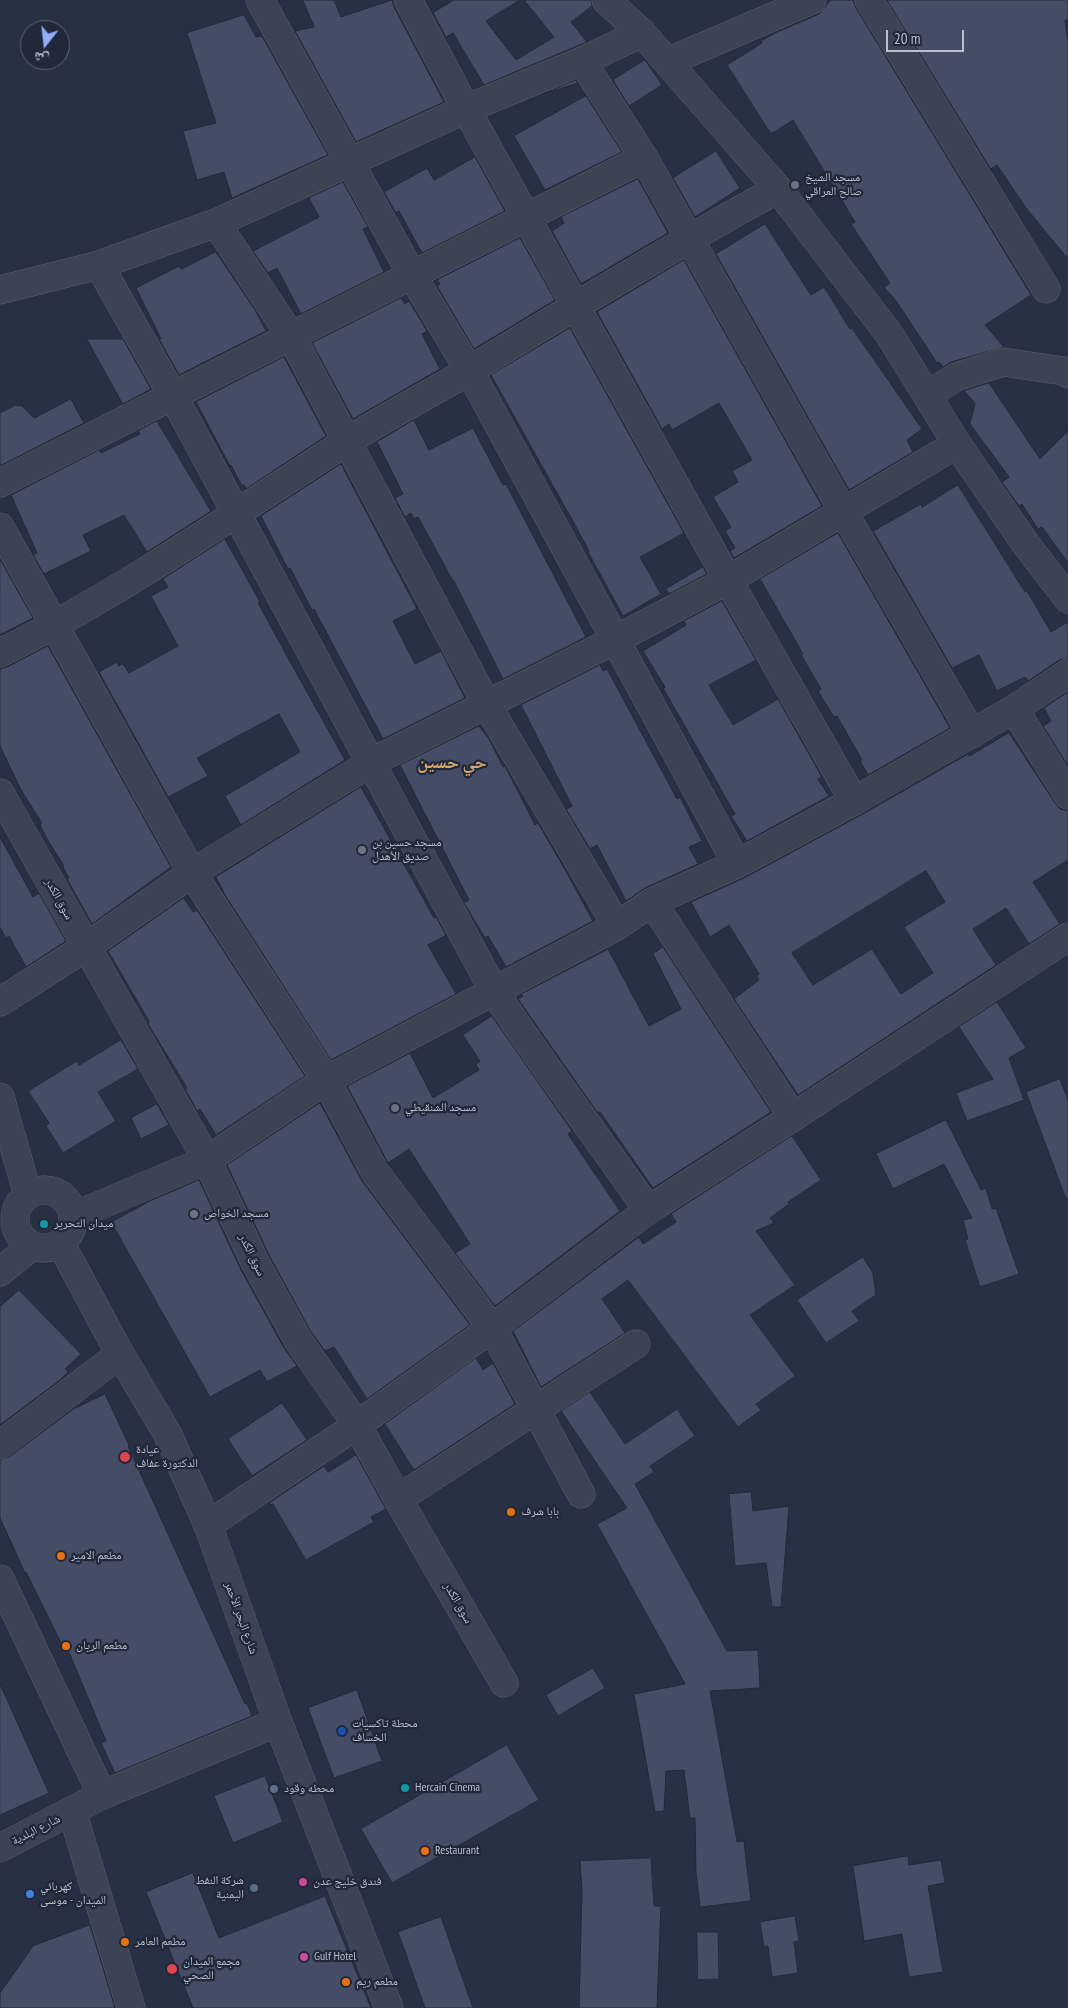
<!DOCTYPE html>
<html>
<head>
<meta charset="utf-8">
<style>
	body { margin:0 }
	#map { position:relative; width:1068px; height:2008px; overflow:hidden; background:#273045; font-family:"PT Sans Narrow","Noto Naskh Arabic",sans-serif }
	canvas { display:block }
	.north { position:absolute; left:20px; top:20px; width:50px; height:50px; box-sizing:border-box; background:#20283a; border:1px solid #5d6475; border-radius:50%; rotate:196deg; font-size:14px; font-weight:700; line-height:20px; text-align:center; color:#b9bfcd }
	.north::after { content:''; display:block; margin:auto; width:18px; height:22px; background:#91adfb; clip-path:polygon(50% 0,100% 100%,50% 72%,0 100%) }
	.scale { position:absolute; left:886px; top:30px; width:78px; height:22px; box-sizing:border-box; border:2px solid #b9bfcd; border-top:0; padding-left:6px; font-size:15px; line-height:18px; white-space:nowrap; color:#b9bfcd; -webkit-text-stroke:4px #20283a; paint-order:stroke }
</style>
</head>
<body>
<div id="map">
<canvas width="1068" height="2008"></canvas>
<div class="north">ش</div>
<div class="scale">20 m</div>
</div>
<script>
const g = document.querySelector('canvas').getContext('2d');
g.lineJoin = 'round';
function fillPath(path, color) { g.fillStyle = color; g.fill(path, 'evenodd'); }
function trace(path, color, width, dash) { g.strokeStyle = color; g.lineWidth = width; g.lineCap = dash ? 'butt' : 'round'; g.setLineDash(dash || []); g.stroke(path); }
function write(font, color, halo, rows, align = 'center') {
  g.font = font + ' "PT Sans Narrow","Noto Naskh Arabic",sans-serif'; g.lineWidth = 4.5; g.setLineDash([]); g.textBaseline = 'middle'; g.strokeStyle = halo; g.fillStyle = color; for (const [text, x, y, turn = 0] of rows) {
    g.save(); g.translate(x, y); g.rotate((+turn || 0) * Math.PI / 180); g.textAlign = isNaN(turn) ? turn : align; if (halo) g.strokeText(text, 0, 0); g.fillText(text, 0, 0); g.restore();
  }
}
const building = new Path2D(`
	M 303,0 L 334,0 L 341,17 L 392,0 L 394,7 L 444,102 L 356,142 L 295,31 L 314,27 Z
	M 454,0 L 520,0 L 486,21 L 516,60 L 554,37 L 524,0 L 591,0 L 592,6 L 571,22 L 587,42 L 484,85 L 453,33 L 446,37 L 433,13 Z
	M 831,0 L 853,0 L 856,8 L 1031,295 L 985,325 L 1004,347 L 951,362 L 943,367 L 939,362 L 937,363 L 897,302 L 884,287 L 890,283 L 851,224 L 855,222 L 793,120 L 771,134 L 727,65 L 762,43 L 761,41 L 775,33 L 819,14 Z
	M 887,0 L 1068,0 L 1068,20 L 1065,20 L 1068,42 L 1068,259 L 1026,208 L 997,165 L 991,169 Z
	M 244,15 L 256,37 L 262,36 L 328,155 L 232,198 L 224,172 L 197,180 L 183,131 L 216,123 L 187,33 Z
	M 645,60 L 662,85 L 629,106 L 613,80 Z
	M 576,80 L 578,83 L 543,94 Z
	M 586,96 L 622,152 L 545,190 L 514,136 Z
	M 716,151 L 740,188 L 695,217 L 673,178 Z
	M 475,157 L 505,211 L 422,253 L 399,211 L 396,213 L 384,192 L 427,168 L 434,180 Z
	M 638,179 L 668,233 L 581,284 L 552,231 L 564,223 L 561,217 Z
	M 343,182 L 368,227 L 363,229 L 384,272 L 301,314 L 277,268 L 268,273 L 253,251 L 319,217 L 309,198 Z
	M 765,224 L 811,295 L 824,287 L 850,329 L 852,328 L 922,429 L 907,440 L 913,452 L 849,490 L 716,254 Z
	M 520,238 L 555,300 L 474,349 L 437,286 L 440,284 L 437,280 Z
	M 216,252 L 255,310 L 266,331 L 179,375 L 159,339 L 161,339 L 136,288 L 179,266 L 181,269 Z
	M 684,260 L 822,506 L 734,558 L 730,551 L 735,548 L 725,531 L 731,527 L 713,497 L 738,482 L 732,471 L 752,460 L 719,403 L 672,430 L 669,424 L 662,429 L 597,312 Z
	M 401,298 L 405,304 L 409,301 L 427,331 L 422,334 L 440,369 L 353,419 L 312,343 Z
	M 570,328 L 684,533 L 640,557 L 661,594 L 623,616 L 588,552 L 589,551 L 575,525 L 491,375 Z
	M 87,339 L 123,339 L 151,389 L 123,404 Z
	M 284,357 L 326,436 L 246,489 L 244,485 L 242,486 L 231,465 L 230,466 L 196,402 Z
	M 989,383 L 1040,459 L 1068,431 L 1068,563 L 1042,527 L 1038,529 L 1022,504 L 1019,506 L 1011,495 L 1002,482 L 1009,477 L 970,424 L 975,403 L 964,391 Z
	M 71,399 L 84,423 L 0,466 L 0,413 L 15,405 L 22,406 L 34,418 Z
	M 414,420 L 429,450 L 473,428 L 503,485 L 506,484 L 586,637 L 503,679 L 454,581 L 453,581 L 418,517 L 414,519 L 411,513 L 405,517 L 395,498 L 403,494 L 377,442 Z
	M 157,421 L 211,511 L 147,552 L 124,515 L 83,535 L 91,551 L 44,574 L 33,555 L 37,553 L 11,495 L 99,450 L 101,453 L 140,434 L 138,431 Z
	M 341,464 L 417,609 L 393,621 L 415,664 L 441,651 L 465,698 L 383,739 L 314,609 L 312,610 L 290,568 L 288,569 L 261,516 Z
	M 958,485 L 1025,592 L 1027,591 L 1051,632 L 1068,622 L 1068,658 L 1059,660 L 1028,681 L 1025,677 L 997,691 L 979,655 L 952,668 L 873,531 L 921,504 L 922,507 Z
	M 838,533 L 950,728 L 868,775 L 860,761 L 862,760 L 837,716 L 834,717 L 818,691 L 821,689 L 801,655 L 803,654 L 760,579 Z
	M 225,539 L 260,602 L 258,603 L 293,667 L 345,760 L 241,825 L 225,796 L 300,752 L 279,714 L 197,758 L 208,776 L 168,797 L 99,672 L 117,662 L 119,666 L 123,664 L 129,673 L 178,646 L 151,596 L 168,587 L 163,579 Z
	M 0,559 L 33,618 L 0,635 Z
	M 703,567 L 707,574 L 669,594 L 666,589 Z
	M 722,601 L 756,660 L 709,685 L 733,725 L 778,699 L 822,777 L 818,779 L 829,796 L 747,841 L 731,816 L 735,814 L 663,688 L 665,687 L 643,651 L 686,625 L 684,621 Z
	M 48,646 L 171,867 L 92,924 L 67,879 L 69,878 L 63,867 L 64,866 L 47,839 L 40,825 L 42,823 L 21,790 L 0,746 L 0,669 L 7,667 Z
	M 600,665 L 603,671 L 607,669 L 677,799 L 680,797 L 702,841 L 689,847 L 698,864 L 645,888 L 626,901 L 597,845 L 590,849 L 566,809 L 572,806 L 521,705 Z
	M 1068,692 L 1068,766 L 1043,726 L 1051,721 L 1044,708 Z
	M 479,726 L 489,739 L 503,767 L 505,766 L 535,825 L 538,823 L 563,866 L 593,921 L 506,967 L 488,936 L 485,938 L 464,903 L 469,900 L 400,765 Z
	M 1009,733 L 1055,803 L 1060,809 L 1068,811 L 1068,860 L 1033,882 L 1060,924 L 1029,944 L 1006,908 L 973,929 L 996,965 L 798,1095 L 734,999 L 759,980 L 756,976 L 759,974 L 729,925 L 710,937 L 691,902 L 744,878 L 861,815 L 968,754 L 969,756 ZM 926,871 L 945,902 L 904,927 L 933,973 L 901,994 L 872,949 L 813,985 L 792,953 Z
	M 361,787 L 434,918 L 436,917 L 446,935 L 428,945 L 456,994 L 331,1060 L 225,895 L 216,877 Z
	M 0,837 L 33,897 L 39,893 L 66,941 L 26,967 L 9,936 L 6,938 L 0,927 Z
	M 184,898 L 193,912 L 197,910 L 305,1076 L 216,1135 L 200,1109 L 197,1111 L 185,1089 L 187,1088 L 148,1024 L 149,1021 L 108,951 Z
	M 663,947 L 771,1112 L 653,1188 L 600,1112 L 598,1113 L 583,1092 L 518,999 L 523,996 L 521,994 L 608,949 L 649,1026 L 681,1009 L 653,954 Z
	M 997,1002 L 1026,1048 L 1009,1058 L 1024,1100 L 967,1121 L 956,1093 L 993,1079 L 959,1027 Z
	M 492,1016 L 572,1131 L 568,1134 L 620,1211 L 495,1306 L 455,1253 L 470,1244 L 409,1149 L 388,1163 L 347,1086 L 410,1053 L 433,1098 L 479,1070 L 476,1064 L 480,1061 L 463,1035 Z
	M 121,1040 L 138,1069 L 98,1092 L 116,1121 L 63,1153 L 46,1126 L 49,1123 L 28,1091 L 77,1061 L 79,1065 Z
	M 1060,1079 L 1068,1100 L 1068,1198 L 1066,1199 L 1026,1092 Z
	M 320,1103 L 362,1181 L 470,1325 L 367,1399 L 334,1347 L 325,1351 L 311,1332 L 269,1255 L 227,1165 Z
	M 157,1104 L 169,1125 L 141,1139 L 131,1118 Z
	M 946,1120 L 981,1190 L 986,1188 L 992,1209 L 996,1208 L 1019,1274 L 980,1287 L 965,1240 L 968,1239 L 963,1220 L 972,1218 L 944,1164 L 893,1189 L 876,1154 Z
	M 792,1136 L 821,1180 L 788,1202 L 789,1204 L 770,1218 L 774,1223 L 756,1231 L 795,1285 L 750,1315 L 795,1376 L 756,1404 L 761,1410 L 738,1427 L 628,1280 L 602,1299 L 625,1333 L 541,1387 L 513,1331 L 639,1237 L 643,1244 L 676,1222 L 671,1214 Z
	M 199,1180 L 241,1270 L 284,1348 L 297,1366 L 267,1382 L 260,1370 L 210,1397 L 111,1222 L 150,1201 Z
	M 863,1257 L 873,1273 L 876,1295 L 852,1311 L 859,1321 L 826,1343 L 797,1300 Z
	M 19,1290 L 81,1354 L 65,1369 L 68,1372 L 60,1380 L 0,1425 L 0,1307 Z
	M 476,1358 L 483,1370 L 493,1363 L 515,1404 L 414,1470 L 385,1424 Z
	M 590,1392 L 625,1444 L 677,1409 L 695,1436 L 650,1466 L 654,1472 L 635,1484 L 727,1651 L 758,1650 L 760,1688 L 710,1691 L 737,1842 L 744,1841 L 751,1901 L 700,1907 L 696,1872 L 695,1818 L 690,1818 L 684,1770 L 666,1771 L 664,1811 L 655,1812 L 634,1694 L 685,1684 L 597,1524 L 627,1508 L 561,1411 Z
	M 105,1394 L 129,1445 L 128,1446 L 245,1704 L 247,1703 L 252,1716 L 115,1773 L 101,1743 L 106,1741 L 66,1645 L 63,1647 L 26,1572 L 25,1573 L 0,1518 L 0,1460 L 9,1457 L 72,1410 Z
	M 282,1403 L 307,1440 L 252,1476 L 228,1439 Z
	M 356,1455 L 386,1509 L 371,1517 L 374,1522 L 306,1560 L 273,1504 L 271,1505 L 269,1503 L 324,1466 L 328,1472 Z
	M 751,1492 L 753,1511 L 789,1506 L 781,1607 L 772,1607 L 766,1563 L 735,1566 L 729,1494 Z
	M 593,1668 L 605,1688 L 558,1716 L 546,1695 Z
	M 0,1684 L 49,1793 L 0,1815 Z
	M 357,1690 L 382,1761 L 334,1778 L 308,1708 Z
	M 507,1745 L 539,1800 L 392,1883 L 361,1829 Z
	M 265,1776 L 283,1822 L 233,1843 L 214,1796 Z
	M 908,1856 L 909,1865 L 941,1860 L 945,1883 L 928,1886 L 943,1972 L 909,1977 L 902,1934 L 864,1941 L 853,1866 Z
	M 651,1858 L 654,1906 L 661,1906 L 657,2008 L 579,2008 L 582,1889 L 580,1861 Z
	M 193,1873 L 219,1938 L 325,1896 L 371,2008 L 193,2008 L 146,1892 Z
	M 795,1916 L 799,1941 L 794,1942 L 798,1973 L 772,1977 L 768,1946 L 764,1947 L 760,1922 Z
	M 441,1917 L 473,2008 L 425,2008 L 398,1932 Z
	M 90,1925 L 115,2008 L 0,2008 L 0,1993 L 33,1946 Z
	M 697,1932 L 718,1932 L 719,1979 L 698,1980 Z`);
const minor = new Path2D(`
	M 260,0 L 412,275 L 469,370 L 737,864
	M 408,0 L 466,109 L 728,580 L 854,801
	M 606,0 L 642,33 L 778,189 L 889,334 L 957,444 L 1025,543 L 1068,599
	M 869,0 L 1046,289
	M 582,61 L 644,158 L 843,511 L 972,734
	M 667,62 L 812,0
	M 216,223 L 291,336 L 487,705 L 617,926
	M 99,265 L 173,396 L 494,991 C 543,1066 597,1137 648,1210
	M 0,290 L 99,265 L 216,223 L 466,109 L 582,61 L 642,33
	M 927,395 L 956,377 L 1003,362 L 1064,371 L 1068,374
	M 0,483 L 644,158
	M 0,527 L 192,873 L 326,1080 L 375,1172 L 492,1328 L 581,1494
	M 0,653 C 121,593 232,515 346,442 C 387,416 430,394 472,369 C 573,307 674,246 778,189
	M 1014,709 L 1068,795
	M 0,793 L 207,1160 L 255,1262 L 298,1340 L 357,1425 L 398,1499 L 504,1683
	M 652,902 L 793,1117
	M 0,1002 L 86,947 L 192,873 L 372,762 L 615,640 L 728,580 L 957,444
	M 74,1216 L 207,1160 L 326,1080 L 617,926 L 652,902 L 737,864 L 854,801 L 1014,709 L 1068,673
	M 0,1445 L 120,1354
	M 398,1499 L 636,1344
	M 208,1525 L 357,1425 L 492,1328 L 648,1210 L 793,1117 L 1068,937
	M 0,1579 L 102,1795
	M 72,1811 L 131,2008`);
const tertiary = new Path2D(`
	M 0,1097 L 28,1195
	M15 1219a29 29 0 1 1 58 0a29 29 0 1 1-58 0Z
	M 61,1244 L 120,1354 L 167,1433 L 208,1525 L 278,1722 L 389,2008
	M 0,1272 L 32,1246
	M 0,1848 L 102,1795 L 278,1722`);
const markers = [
	[795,185,5,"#6b7280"],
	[362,850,5,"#6b7280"],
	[395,1108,5,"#6b7280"],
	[194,1214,5,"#6b7280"],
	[44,1224,5,"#0f9aa8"],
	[125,1457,6,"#e0444e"],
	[511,1512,5,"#e8710a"],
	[61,1556,5,"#e8710a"],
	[66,1646,5,"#e8710a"],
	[342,1731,5,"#1a4fb4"],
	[405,1788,5,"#0f9aa8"],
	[274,1789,5,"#5c6f8a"],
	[425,1851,5,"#e8710a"],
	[303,1882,5,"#d1479c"],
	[254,1888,5,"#5c6f8a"],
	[30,1894,5,"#3f7fe0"],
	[125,1942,5,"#e8710a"],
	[304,1957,5,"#d1479c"],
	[172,1969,6,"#e0444e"],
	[346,1982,5,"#e8710a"]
];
const poiNames = [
	["مسجد الشيخ",805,178],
	["صالح العراقي",805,192],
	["مسجد حسين بن",372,843],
	["صديق الأهدل",372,857],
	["مسجد الشنقيطي",405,1108],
	["مسجد الخواص",204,1214],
	["ميدان التحرير",54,1224],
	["عيادة",136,1450],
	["الدكتورة عفاف",136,1464],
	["بابا شرف",521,1512],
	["مطعم الامير",71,1556],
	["مطعم الريان",76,1646],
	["محطة تاكسيات",352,1724],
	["الخساف",352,1738],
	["Hercain Cinema",415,1788],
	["محطه وقود",284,1789],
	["Restaurant",435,1851],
	["شركة النفط",244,1881,"right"],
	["اليمنية",244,1895,"right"],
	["فندق خليج عدن",313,1882],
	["كهربائي",40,1887],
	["الميدان - موسى",40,1901],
	["مطعم العامر",135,1942],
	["Gulf Hotel",314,1957],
	["مجمع الميدان",183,1962],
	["الصحي",183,1976],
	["مطعم ريم",356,1982]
];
const streetNames = [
	["سوق الكدر",59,899,61],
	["سوق الكدر",252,1255,64],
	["سوق الكدر",458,1603,60],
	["شارع البحر الأحمر",241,1618,70],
	["شارع البلدية",36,1830,-27]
];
const districtNames = [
	["حي حسين",452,763]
];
fillPath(building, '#444d65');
trace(building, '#222a3c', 1);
trace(minor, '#575e6f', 29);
trace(tertiary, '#575e6f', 29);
trace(minor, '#3b4354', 28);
trace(tertiary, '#3b4354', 28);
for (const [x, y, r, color] of markers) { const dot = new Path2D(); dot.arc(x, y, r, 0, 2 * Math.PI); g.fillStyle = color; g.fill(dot); trace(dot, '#20283a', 2); }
write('12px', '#b9bfcd', '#20283a', poiNames, 'left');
write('12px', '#b9bfcd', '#20283a', streetNames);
write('bold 18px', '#daa768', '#20283a', districtNames);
</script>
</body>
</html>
